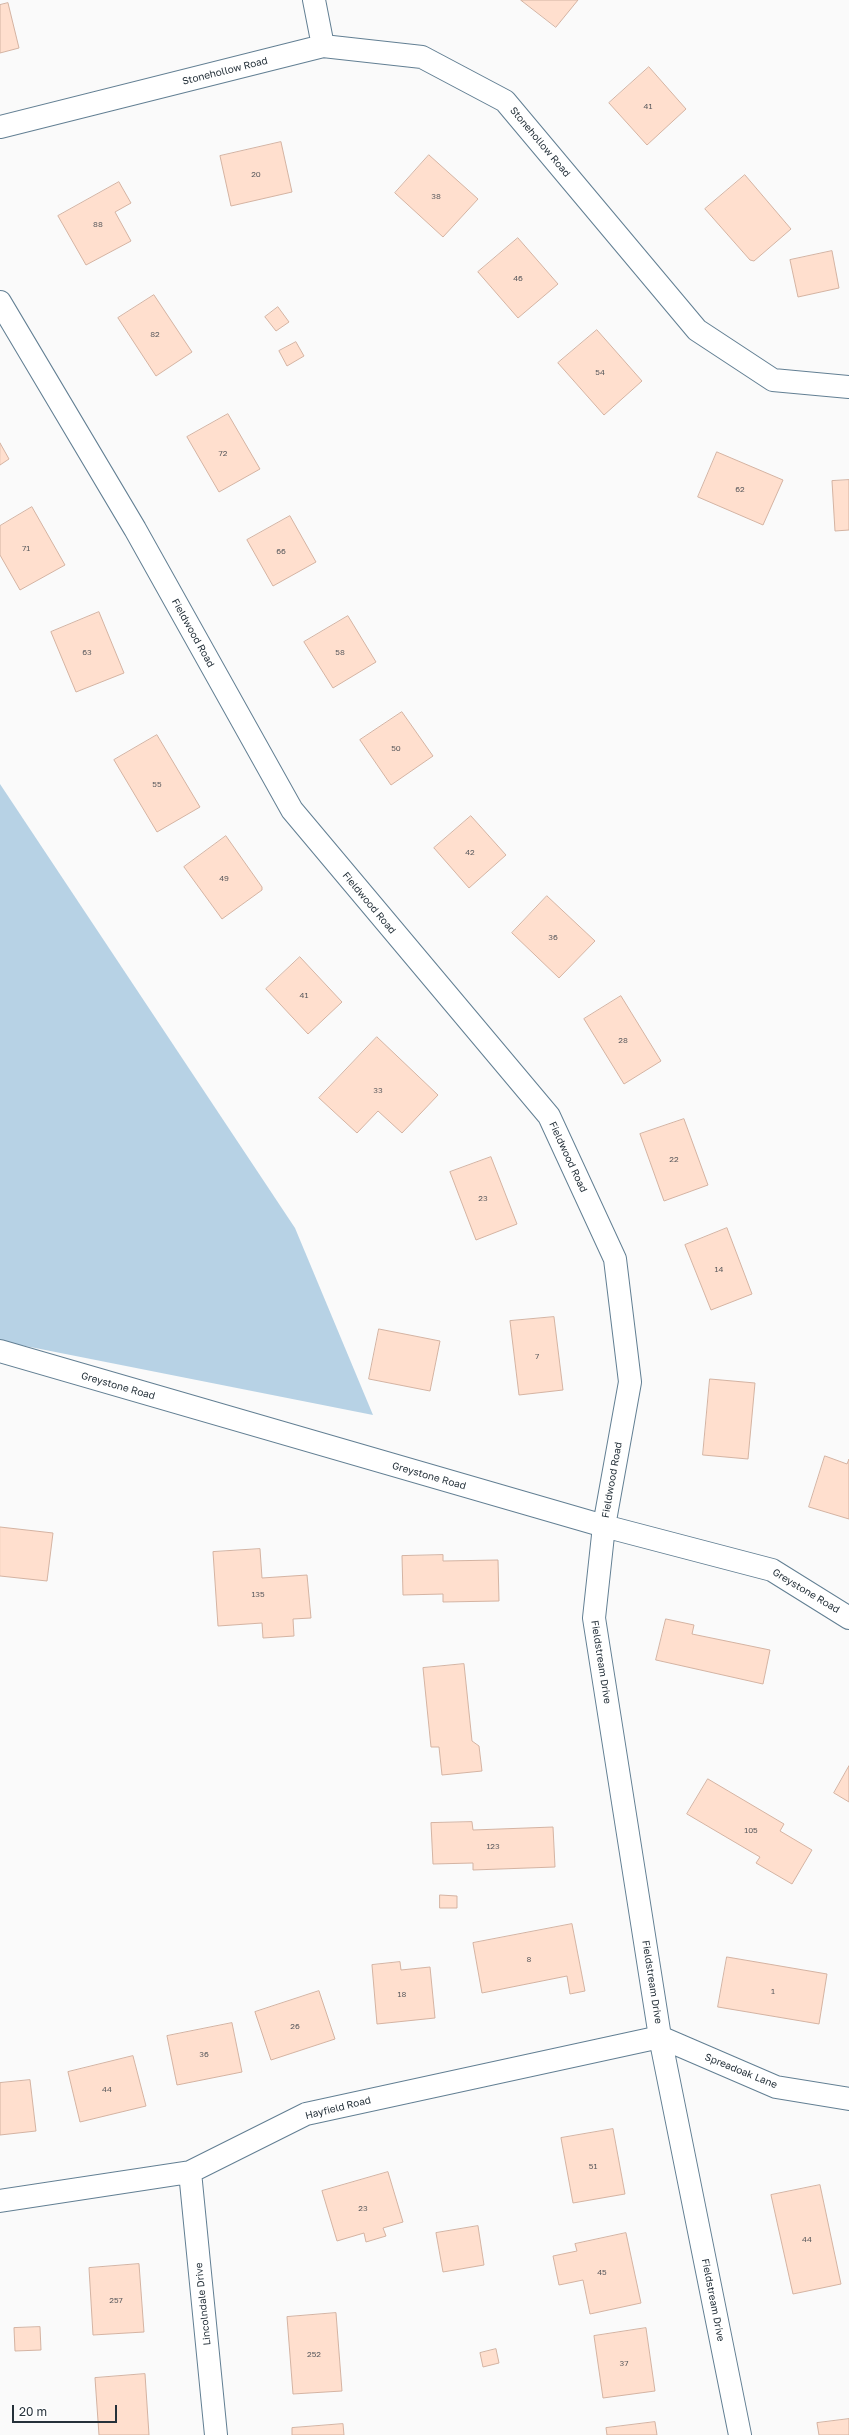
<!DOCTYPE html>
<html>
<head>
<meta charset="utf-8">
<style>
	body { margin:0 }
	#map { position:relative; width:849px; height:2435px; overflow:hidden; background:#fafafa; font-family:"Golos Text",sans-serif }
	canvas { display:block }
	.scale { position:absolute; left:12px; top:2405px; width:105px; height:18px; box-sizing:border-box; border:2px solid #25313a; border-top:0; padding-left:5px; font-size:12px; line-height:14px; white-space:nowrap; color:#25313a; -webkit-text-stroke:3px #fff; paint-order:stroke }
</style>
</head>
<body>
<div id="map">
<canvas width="849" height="2435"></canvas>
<div class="scale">20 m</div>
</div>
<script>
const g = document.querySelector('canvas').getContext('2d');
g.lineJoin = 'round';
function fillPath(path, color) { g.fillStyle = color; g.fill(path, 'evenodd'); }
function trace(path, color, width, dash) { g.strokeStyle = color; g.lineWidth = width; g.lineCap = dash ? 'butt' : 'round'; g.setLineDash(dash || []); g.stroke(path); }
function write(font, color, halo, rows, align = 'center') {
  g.font = font + ' "Golos Text",sans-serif'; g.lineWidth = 3; g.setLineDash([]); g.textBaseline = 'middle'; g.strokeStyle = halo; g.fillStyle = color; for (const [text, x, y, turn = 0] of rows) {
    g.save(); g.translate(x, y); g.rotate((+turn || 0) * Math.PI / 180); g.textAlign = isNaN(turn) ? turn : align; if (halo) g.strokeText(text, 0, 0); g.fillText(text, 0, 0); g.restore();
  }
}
const green = new Path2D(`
	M 0,784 L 295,1228 L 373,1415 L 0,1341 Z`);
const building = new Path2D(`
	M 521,0 L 578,0 L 556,27 Z
	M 8,3 L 19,48 L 0,53 L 0,5 Z
	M 649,67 L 686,109 L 647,145 L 609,103 Z
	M 281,142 L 292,192 L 231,206 L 220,156 Z
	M 429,155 L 478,199 L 443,237 L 395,193 Z
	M 745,175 L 791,229 L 754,261 L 750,260 L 705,209 Z
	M 119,182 L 131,203 L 115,212 L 131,241 L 86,265 L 58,216 Z
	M 518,238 L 558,284 L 518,318 L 478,272 Z
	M 832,251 L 839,288 L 798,297 L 790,260 Z
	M 154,295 L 192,352 L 156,376 L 118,318 Z
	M 278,307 L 289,322 L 276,331 L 265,317 Z
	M 597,330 L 642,381 L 604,415 L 558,363 Z
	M 296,342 L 304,356 L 287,366 L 279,351 Z
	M 228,414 L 260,469 L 219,492 L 187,437 Z
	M 0,443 L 9,459 L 0,465 Z
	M 717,452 L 783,480 L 763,525 L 698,497 Z
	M 849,480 L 849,530 L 835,531 L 832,481 Z
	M 32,507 L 65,565 L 20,590 L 0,555 L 0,526 Z
	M 290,516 L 316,562 L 273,586 L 247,540 Z
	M 99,612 L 124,673 L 76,692 L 51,632 Z
	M 348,616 L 376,662 L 333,688 L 304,642 Z
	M 402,712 L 433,756 L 391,785 L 360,740 Z
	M 157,735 L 200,807 L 157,832 L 114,760 Z
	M 471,816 L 506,855 L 469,888 L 434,848 Z
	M 226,836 L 262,887 L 262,890 L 222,919 L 184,867 Z
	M 547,896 L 595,941 L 559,978 L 512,933 Z
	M 300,957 L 342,1002 L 308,1034 L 266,989 Z
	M 621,996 L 661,1061 L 624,1084 L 584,1019 Z
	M 377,1037 L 438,1095 L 402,1133 L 378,1111 L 357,1133 L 319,1098 Z
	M 684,1119 L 708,1185 L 664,1201 L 640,1134 Z
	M 491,1157 L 517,1224 L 476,1240 L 450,1172 Z
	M 727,1228 L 752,1294 L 711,1310 L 685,1245 Z
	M 554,1317 L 563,1390 L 519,1395 L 510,1321 Z
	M 379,1329 L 440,1341 L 430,1391 L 369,1379 Z
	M 710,1379 L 755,1383 L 748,1459 L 703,1455 Z
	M 825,1456 L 847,1464 L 849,1459 L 849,1519 L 809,1507 Z
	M 0,1527 L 53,1533 L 47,1581 L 0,1576 Z
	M 260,1549 L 262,1578 L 307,1575 L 311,1618 L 293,1619 L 294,1636 L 263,1638 L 262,1623 L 218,1626 L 213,1552 Z
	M 443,1555 L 443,1561 L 498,1560 L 499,1601 L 443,1602 L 443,1594 L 403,1595 L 402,1556 Z
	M 666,1619 L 694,1625 L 692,1634 L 770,1650 L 763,1684 L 656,1660 Z
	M 464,1664 L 472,1741 L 479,1746 L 482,1771 L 442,1775 L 439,1747 L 431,1747 L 423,1668 Z
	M 849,1766 L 849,1802 L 834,1793 Z
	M 708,1779 L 784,1824 L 780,1831 L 812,1850 L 792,1884 L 756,1863 L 760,1857 L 687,1814 Z
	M 472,1822 L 473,1830 L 553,1827 L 555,1867 L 473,1870 L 473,1863 L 433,1864 L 431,1823 Z
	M 440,1895 L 457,1896 L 457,1908 L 440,1908 Z
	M 572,1924 L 585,1991 L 570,1994 L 567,1976 L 482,1993 L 473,1943 Z
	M 727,1957 L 827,1974 L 819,2024 L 718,2007 Z
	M 400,1962 L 401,1970 L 430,1967 L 435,2018 L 377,2024 L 372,1965 Z
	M 319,1991 L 335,2039 L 271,2060 L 255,2012 Z
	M 232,2023 L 242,2072 L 177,2085 L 167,2036 Z
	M 133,2056 L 146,2106 L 80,2122 L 68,2072 Z
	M 30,2080 L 36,2131 L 0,2135 L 0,2083 Z
	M 613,2129 L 625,2194 L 573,2203 L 561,2138 Z
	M 388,2172 L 403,2222 L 383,2228 L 386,2236 L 366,2242 L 364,2233 L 337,2241 L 322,2191 Z
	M 820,2185 L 841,2284 L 793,2294 L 771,2195 Z
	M 478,2226 L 484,2265 L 443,2272 L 436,2233 Z
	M 626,2233 L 641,2303 L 590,2314 L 583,2280 L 559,2285 L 553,2256 L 577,2251 L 575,2244 Z
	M 139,2264 L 144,2332 L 93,2335 L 89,2268 Z
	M 336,2313 L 342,2391 L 293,2394 L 287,2317 Z
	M 40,2327 L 41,2350 L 15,2351 L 14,2328 Z
	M 646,2328 L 655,2391 L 603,2398 L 594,2336 Z
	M 496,2349 L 499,2363 L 483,2367 L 480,2353 Z
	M 145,2374 L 149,2435 L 99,2435 L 95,2378 Z
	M 849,2419 L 849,2435 L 819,2435 L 817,2423 Z
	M 655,2422 L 657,2435 L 607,2435 L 606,2428 Z
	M 343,2424 L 344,2435 L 292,2435 L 292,2428 Z`);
const minor = new Path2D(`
	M 314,0 L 323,46
	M 0,127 L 323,46 L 422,57 L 505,101 L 697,330 L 773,380 L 849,387
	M 0,302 L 135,529 L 292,810 L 549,1116 L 615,1259 L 630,1382 L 604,1526 L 594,1618 L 660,2037 L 740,2435
	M 0,1351 L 604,1526 L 772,1570 L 849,1618
	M 190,2172 L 216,2435
	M 0,2201 L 190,2172 L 306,2114 L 660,2037 L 776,2087 L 849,2099`);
const numberNames = [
	["41",648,106],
	["20",256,174],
	["38",436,196],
	["88",98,224],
	["46",518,278],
	["82",155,334],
	["54",600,372],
	["72",223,453],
	["62",740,489],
	["71",26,548],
	["66",281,551],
	["63",87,652],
	["58",340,652],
	["50",396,748],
	["55",157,784],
	["42",470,852],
	["49",224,878],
	["36",553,937],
	["41",304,995],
	["28",623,1040],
	["33",378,1090],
	["22",674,1159],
	["23",483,1198],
	["14",719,1269],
	["7",537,1356],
	["135",258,1594],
	["105",751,1830],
	["123",493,1846],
	["8",529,1959],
	["1",773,1991],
	["18",402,1994],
	["26",295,2026],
	["36",204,2054],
	["44",107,2089],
	["51",593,2166],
	["23",363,2208],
	["44",807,2239],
	["45",602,2272],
	["257",116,2300],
	["252",314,2354],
	["37",624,2363]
];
const streetNames = [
	["Stonehollow Road",225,71,-14],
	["Stonehollow Road",540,142,50],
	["Fieldwood Road",193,633,61],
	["Fieldwood Road",369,903,50],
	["Fieldwood Road",568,1157,65],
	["Greystone Road",118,1386,16],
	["Greystone Road",429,1476,16],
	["Fieldwood Road",612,1480,-80],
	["Greystone Road",806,1591,31],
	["Fieldstream Drive",601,1662,81],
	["Fieldstream Drive",652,1982,81],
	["Spreadoak Lane",741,2071,22],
	["Hayfield Road",338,2108,-14],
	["Fieldstream Drive",713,2300,79],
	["Lincolndale Drive",203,2304,-96]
];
fillPath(green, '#b7d2e5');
fillPath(building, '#ffdfce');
trace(building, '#d4b3a2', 1);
trace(minor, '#627f93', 24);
trace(minor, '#fff', 22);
write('8px', '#5c5c5f', null, numberNames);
write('10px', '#25313a', '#fff', streetNames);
</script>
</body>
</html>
